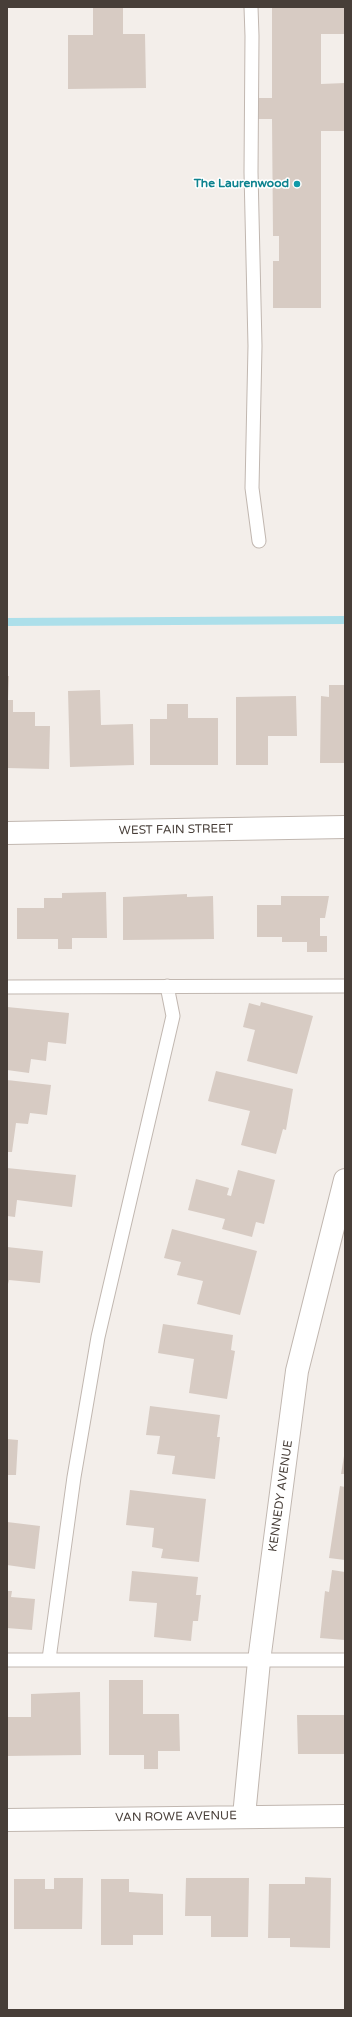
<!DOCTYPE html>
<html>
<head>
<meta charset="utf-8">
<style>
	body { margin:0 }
	#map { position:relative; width:352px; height:2017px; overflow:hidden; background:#f3eeea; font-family:"Varela Round",sans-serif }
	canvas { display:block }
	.frame { position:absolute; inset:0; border:8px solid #473e38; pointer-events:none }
</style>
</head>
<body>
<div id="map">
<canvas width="352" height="2017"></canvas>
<div class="frame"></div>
</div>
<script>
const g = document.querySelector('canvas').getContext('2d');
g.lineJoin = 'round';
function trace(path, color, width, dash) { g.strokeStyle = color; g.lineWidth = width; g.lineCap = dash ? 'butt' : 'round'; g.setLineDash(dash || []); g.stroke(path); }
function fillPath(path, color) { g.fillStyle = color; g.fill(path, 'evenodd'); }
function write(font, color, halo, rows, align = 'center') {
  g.font = font + ' "Varela Round",sans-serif'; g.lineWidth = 3; g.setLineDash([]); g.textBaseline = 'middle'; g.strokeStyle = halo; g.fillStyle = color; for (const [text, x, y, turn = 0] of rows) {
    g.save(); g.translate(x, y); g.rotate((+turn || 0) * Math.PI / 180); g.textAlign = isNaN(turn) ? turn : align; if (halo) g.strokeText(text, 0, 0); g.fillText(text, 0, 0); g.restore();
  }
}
const stream = new Path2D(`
	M 7,622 L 345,620`);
const building = new Path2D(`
	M 93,7 L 123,7 L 123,34 L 145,34 L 146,88 L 68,89 L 68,35 L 93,35 Z
	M 272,7 L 345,7 L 345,34 L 321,34 L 321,84 L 345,83 L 345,131 L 321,131 L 321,308 L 273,308 L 273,261 L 279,261 L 279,236 L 273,236 L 272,119 L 256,119 L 256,98 L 272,98 Z
	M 7,676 L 9,676 L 8,700 L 13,700 L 13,712 L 35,712 L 35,726 L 50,726 L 49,769 L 7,768 Z
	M 329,685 L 344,685 L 345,763 L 320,763 L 321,696 L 329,697 Z
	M 100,690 L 101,725 L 133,724 L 134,765 L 70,767 L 68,691 Z
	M 296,696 L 297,736 L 268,736 L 268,765 L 236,765 L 236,697 Z
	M 167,704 L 188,704 L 188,718 L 218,718 L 218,765 L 150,765 L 150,719 L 167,719 Z
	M 106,892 L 107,938 L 72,938 L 72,949 L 58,949 L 58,939 L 17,939 L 17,908 L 44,908 L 44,898 L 62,898 L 62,893 Z
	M 187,894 L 187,897 L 213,896 L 214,939 L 123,940 L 123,897 Z
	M 281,896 L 329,896 L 325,918 L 320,918 L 320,936 L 327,936 L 327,952 L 307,952 L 307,942 L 282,942 L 282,937 L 257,937 L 257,905 L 281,905 Z
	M 261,1002 L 313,1016 L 297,1074 L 247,1061 L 255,1030 L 243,1027 L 249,1003 L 260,1006 Z
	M 7,1007 L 69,1013 L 66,1044 L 48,1042 L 46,1061 L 31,1059 L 29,1073 L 7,1070 Z
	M 216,1071 L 293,1089 L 286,1130 L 283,1129 L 276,1154 L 241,1145 L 250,1111 L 208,1101 Z
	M 7,1080 L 51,1085 L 47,1115 L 30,1113 L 28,1124 L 16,1123 L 12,1152 L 7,1152 Z
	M 7,1168 L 76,1175 L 72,1207 L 17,1200 L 15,1217 L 7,1216 Z
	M 238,1170 L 275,1180 L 264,1224 L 256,1222 L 252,1237 L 222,1229 L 225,1219 L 188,1210 L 196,1179 L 229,1188 L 227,1195 L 231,1196 Z
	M 172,1229 L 257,1251 L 240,1315 L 197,1304 L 203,1281 L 177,1275 L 181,1262 L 164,1258 Z
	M 7,1247 L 43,1251 L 40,1283 L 9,1280 L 7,1288 Z
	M 163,1324 L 233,1335 L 231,1350 L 235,1351 L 227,1399 L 189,1393 L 194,1359 L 158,1353 Z
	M 150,1406 L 220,1415 L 217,1437 L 220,1437 L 215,1479 L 172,1474 L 175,1456 L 157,1454 L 160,1436 L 146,1435 Z
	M 7,1439 L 18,1440 L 16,1475 L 7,1475 Z
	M 344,1456 L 345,1456 L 345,1474 L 341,1474 Z
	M 340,1486 L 345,1487 L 345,1560 L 329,1558 Z
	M 130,1490 L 206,1499 L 199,1562 L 161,1558 L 163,1549 L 152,1547 L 154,1528 L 126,1525 Z
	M 7,1522 L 40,1526 L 35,1569 L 7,1565 Z
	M 332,1570 L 345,1572 L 345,1640 L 320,1638 L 325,1591 L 329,1592 Z
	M 132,1571 L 198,1577 L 196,1595 L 201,1595 L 198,1621 L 193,1621 L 191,1641 L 154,1637 L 157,1603 L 129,1601 Z
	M 7,1591 L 12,1591 L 11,1597 L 35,1599 L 32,1630 L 7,1628 Z
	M 109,1680 L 143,1680 L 143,1714 L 179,1714 L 180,1751 L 158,1751 L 158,1769 L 144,1769 L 144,1755 L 109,1755 Z
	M 80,1692 L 81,1755 L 7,1756 L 7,1717 L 31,1717 L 31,1694 Z
	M 297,1715 L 345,1715 L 345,1754 L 298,1754 Z
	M 305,1877 L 331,1878 L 330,1948 L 290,1947 L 290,1938 L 268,1938 L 269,1884 L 305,1884 Z
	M 54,1878 L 83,1878 L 82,1929 L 14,1929 L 14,1879 L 45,1879 L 45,1889 L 54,1889 Z
	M 186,1878 L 249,1878 L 248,1937 L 211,1937 L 211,1916 L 185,1916 Z
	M 101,1879 L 129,1879 L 129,1892 L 163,1894 L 163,1935 L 133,1935 L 133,1945 L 101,1945 Z`);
const service = new Path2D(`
	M 251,7 L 252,36 L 251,172 L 255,346 L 252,488 L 259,541
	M 7,987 L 345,986
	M 49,1659 L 74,1477 L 98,1337 L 173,1016 L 167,986
	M 7,1660 L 345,1660`);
const minor = new Path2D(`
	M 7,833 L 345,827
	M 244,1816 L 259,1661 L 297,1371 L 345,1180
	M 7,1820 L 345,1816`);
const markers = [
	[297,184,4,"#0f9aa8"]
];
const cultureNames = [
	["The Laurenwood",289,184]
];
const streetNames = [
	["WEST FAIN STREET",176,830,-1],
	["KENNEDY AVENUE",281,1496,-82],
	["VAN ROWE AVENUE",176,1817,-1]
];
trace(stream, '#acdfea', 8);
fillPath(building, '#d7cbc3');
trace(service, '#c1b7b0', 15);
trace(minor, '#c1b7b0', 24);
trace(service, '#fff', 13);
trace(minor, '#fff', 22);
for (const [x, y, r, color] of markers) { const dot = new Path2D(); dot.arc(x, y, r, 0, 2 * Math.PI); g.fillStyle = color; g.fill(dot); trace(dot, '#fff', 1.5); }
write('bold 12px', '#0d838f', '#fff', cultureNames, 'right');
write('12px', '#473e38', '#fff', streetNames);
</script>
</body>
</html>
